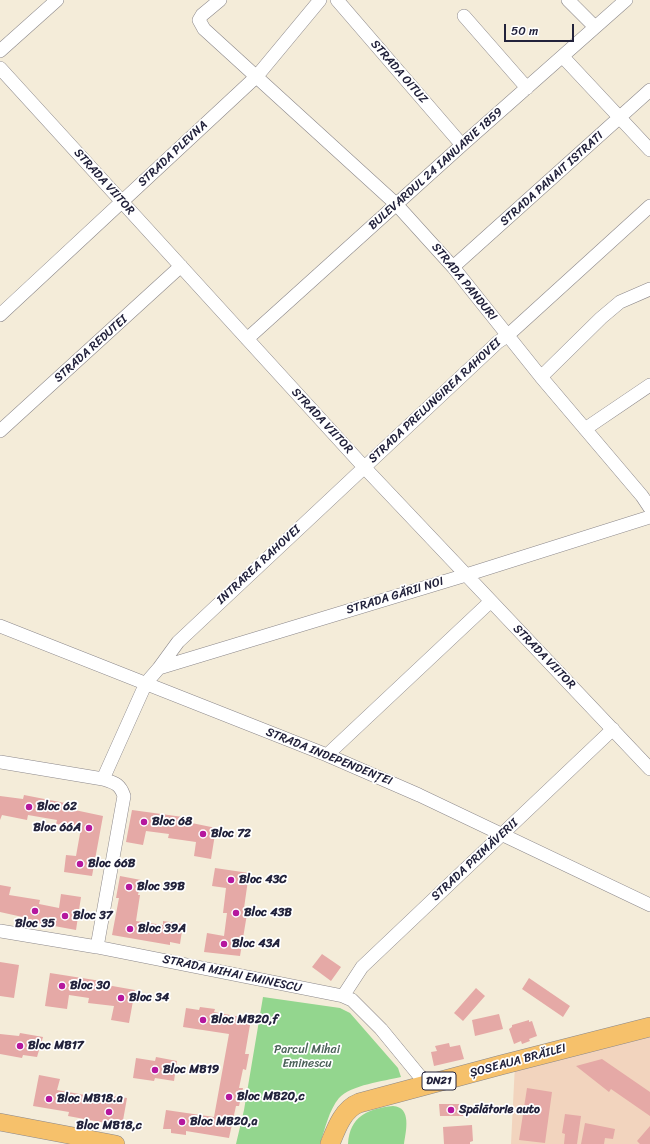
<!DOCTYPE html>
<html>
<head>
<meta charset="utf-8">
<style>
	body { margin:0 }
	#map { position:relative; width:650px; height:1144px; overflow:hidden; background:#f4ecd9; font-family:Sriracha,sans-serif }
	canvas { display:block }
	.scale { position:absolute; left:504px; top:24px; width:70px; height:18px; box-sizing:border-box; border:2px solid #22223b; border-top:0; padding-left:5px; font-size:12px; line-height:14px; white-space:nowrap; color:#22223b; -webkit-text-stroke:3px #fff; paint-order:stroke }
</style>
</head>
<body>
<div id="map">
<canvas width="650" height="1144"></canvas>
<div class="scale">50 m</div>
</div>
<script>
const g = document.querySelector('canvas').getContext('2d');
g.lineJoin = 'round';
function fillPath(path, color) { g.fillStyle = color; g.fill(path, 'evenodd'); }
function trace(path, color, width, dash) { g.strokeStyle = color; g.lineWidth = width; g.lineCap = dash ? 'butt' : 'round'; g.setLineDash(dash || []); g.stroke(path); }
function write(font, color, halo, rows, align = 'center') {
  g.font = font + ' Sriracha,sans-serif'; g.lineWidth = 3.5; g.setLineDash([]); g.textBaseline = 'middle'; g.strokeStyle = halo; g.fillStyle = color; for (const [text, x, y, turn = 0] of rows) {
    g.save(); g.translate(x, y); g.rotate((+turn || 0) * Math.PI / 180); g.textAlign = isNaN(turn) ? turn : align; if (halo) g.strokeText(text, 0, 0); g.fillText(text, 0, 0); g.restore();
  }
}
const built = new Path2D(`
	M 650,1033 L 650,1144 L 511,1144 L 515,1064 Z`);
const green = new Path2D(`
	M 263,997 L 340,1008 L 350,1013 L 398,1068 L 401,1077 C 384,1081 351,1085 339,1098 C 329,1110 325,1129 320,1144 L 236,1144 L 244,1110 Z
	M 393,1106 C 412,1107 406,1131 404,1144 L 348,1144 C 350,1116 367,1109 393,1106 Z`);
const building = new Path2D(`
	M 24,795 L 70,804 L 70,809 L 103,816 L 92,876 L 64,872 L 66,855 L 76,856 L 81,828 L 56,824 L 57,820 L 28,815 L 27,820 L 2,815 L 0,820 L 0,796 L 23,799 Z
	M 132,810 L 183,817 L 182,821 L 216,828 L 211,859 L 194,856 L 196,842 L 168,838 L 169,834 L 146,831 L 143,845 L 126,842 Z
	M 215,868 L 249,873 L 244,908 L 248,908 L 240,956 L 204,952 L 207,933 L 224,936 L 227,913 L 223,913 L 226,888 L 212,886 Z
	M 120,876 L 141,880 L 138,895 L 140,895 L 136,921 L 163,925 L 163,921 L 183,924 L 180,944 L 170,942 L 170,945 L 112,935 L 119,898 L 116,898 Z
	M 0,885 L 11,887 L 9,895 L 40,900 L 39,904 L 59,908 L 61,894 L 81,897 L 76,930 L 27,921 L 27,918 L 0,912 Z
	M 322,954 L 341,967 L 331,981 L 312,967 Z
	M 0,962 L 19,965 L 14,998 L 0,996 Z
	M 50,973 L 101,981 L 101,984 L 135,990 L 129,1023 L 111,1020 L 114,1006 L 88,1003 L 89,998 L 69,995 L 67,1009 L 45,1006 Z
	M 529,978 L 570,1006 L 563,1017 L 522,989 Z
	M 476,988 L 485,996 L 463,1021 L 454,1013 Z
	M 200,1007 L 215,1009 L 214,1012 L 251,1019 L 245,1054 L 249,1054 L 246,1070 L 243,1069 L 239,1088 L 243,1088 L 239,1106 L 236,1106 L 229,1138 L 186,1131 L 186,1135 L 171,1133 L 171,1129 L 163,1129 L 166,1110 L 214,1117 L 229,1034 L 183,1027 L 186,1008 L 199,1010 Z
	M 499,1014 L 503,1029 L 475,1036 L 472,1020 Z
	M 529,1020 L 529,1022 L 532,1021 L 537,1036 L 529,1039 L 530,1041 L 522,1044 L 521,1041 L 514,1044 L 509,1029 L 512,1027 L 512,1025 Z
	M 20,1033 L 43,1037 L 37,1057 L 23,1055 L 22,1058 L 0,1054 L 0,1034 L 19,1036 Z
	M 449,1043 L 450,1047 L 460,1045 L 464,1059 L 434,1066 L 431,1052 L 437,1051 L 435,1046 Z
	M 156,1057 L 177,1061 L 174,1081 L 155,1078 L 154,1081 L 133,1078 L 136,1058 L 155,1061 Z
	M 602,1059 L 650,1092 L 650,1116 L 611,1089 L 609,1092 L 576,1066 Z
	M 39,1075 L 60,1079 L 57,1090 L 85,1095 L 85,1099 L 106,1102 L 108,1095 L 127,1098 L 122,1126 L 68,1116 L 69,1112 L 33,1106 Z
	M 527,1088 L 552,1092 L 545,1143 L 519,1140 Z
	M 439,1104 L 463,1104 L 463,1116 L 440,1116 Z
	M 565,1114 L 581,1116 L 577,1144 L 564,1144 L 565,1134 L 562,1133 Z
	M 585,1123 L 615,1129 L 613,1139 L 605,1138 L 604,1144 L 581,1144 Z
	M 472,1125 L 473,1141 L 470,1142 L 470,1144 L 444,1144 L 443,1127 Z
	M 650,1126 L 650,1144 L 640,1144 L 637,1141 Z`);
const minor = new Path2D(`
	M 220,0 L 202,15 L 199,20 L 204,29 L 396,204 L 453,267 L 541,377 L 642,496 L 650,508
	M 337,0 L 462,145
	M 568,0 L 595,27
	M 464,16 L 527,88
	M 0,51 L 57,0
	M 563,57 L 650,150
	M 0,68 L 364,467 L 650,769
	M 453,267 L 650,90
	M 0,315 L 257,76 L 320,0
	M 247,339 L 462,145 L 626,0
	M 541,377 L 601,318 L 620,302 L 650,289
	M 585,429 L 650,385
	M 0,431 L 181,266
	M 0,626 L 327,755 L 419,795 L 650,905
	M 159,668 L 178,642 L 498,342 L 507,336 L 650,206
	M 327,755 L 491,601
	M 0,762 L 103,779
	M 0,931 L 97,947 L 343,996 L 352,1000 L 381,1029 L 427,1085
	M 97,947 L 124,796 C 120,784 115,783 103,779 L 146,683 L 159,668 L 466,575 L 650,517
	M 343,996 L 362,967 L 613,729`);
const major = new Path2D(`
	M 0,1122 L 116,1144`);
const highway = new Path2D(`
	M 330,1144 C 336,1129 343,1109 359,1103 L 501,1065 L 650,1027`);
const markers = [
	[29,807,4,"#b5179e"],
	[144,822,4,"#b5179e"],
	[89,828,4,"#b5179e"],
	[203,834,4,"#b5179e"],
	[80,864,4,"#b5179e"],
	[231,880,4,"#b5179e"],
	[129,887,4,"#b5179e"],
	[35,911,4,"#b5179e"],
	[236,913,4,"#b5179e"],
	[65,916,4,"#b5179e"],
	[130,929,4,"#b5179e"],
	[224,944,4,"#b5179e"],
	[62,986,4,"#b5179e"],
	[121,998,4,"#b5179e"],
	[203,1020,4,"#b5179e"],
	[20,1046,4,"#b5179e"],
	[155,1070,4,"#b5179e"],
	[229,1097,4,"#b5179e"],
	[49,1099,4,"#b5179e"],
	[451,1110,4,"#b5179e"],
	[109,1112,4,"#b5179e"],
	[182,1122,4,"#b5179e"]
];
const shields = [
	[439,1081,34]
];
const shieldNames = [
	["DN21",439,1081]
];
const streetNames = [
	["STRADA OITUZ",399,72,49],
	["STRADA PLEVNA",173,154,-43],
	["BULEVARDUL 24 IANUARIE 1859",436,169,-42],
	["STRADA PANAIT ISTRATI",552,179,-42],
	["STRADA VIITOR",104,182,48],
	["STRADA PANDURI",464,282,51],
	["STRADA REDUTEI",91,349,-42],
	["STRADA PRELUNGIREA RAHOVEI",435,401,-43],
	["STRADA VIITOR",322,421,47],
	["INTRAREA RAHOVEI",259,565,-43],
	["STRADA GĂRII NOI",395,596,-17],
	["STRADA VIITOR",544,657,46],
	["STRADA INDEPENDENȚEI",329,757,22],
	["STRADA PRIMĂVERII",475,860,-43],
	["STRADA MIHAI EMINESCU",232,974,12],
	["ȘOSEAUA BRĂILEI",518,1061,-15]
];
const poiNames = [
	["Bloc 62",37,807],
	["Bloc 68",152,822],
	["Bloc 66A",81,828,"right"],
	["Bloc 72",211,834],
	["Bloc 66B",88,864],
	["Bloc 43C",239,880],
	["Bloc 39B",137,887],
	["Bloc 43B",244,913],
	["Bloc 37",73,916],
	["Bloc 35",35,924,"center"],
	["Bloc 39A",138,929],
	["Bloc 43A",232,944],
	["Bloc 30",70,986],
	["Bloc 34",129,998],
	["Bloc MB20,f",211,1020],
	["Bloc MB17",28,1046],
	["Bloc MB19",163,1070],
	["Bloc MB20,c",237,1097],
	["Bloc MB18.a",57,1099],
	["Spălătorie auto",459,1110],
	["Bloc MB20,a",190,1122],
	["Bloc MB18,c",109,1126,"center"]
];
const parkNames = [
	["Parcul Mihai",307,1050],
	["Eminescu",307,1064]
];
fillPath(built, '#f2d4be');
fillPath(green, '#93d68e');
fillPath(building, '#e5a9a6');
trace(minor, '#8b878a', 14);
trace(major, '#8b878a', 18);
trace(highway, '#8b878a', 20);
trace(minor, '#fff', 13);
trace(major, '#f6c16b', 17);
trace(highway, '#f6c16b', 19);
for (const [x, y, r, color] of markers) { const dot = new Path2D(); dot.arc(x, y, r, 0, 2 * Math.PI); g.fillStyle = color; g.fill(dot); trace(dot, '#fff', 1.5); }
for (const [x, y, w] of shields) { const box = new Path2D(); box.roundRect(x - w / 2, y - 9, w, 18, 3); g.fillStyle = '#fff'; g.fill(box); trace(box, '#22223b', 1); }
write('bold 11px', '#22223b', null, shieldNames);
write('12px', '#22223b', '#fff', streetNames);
write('bold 12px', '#22223b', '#fff', poiNames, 'left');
write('12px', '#4a6158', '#fff', parkNames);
</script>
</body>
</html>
